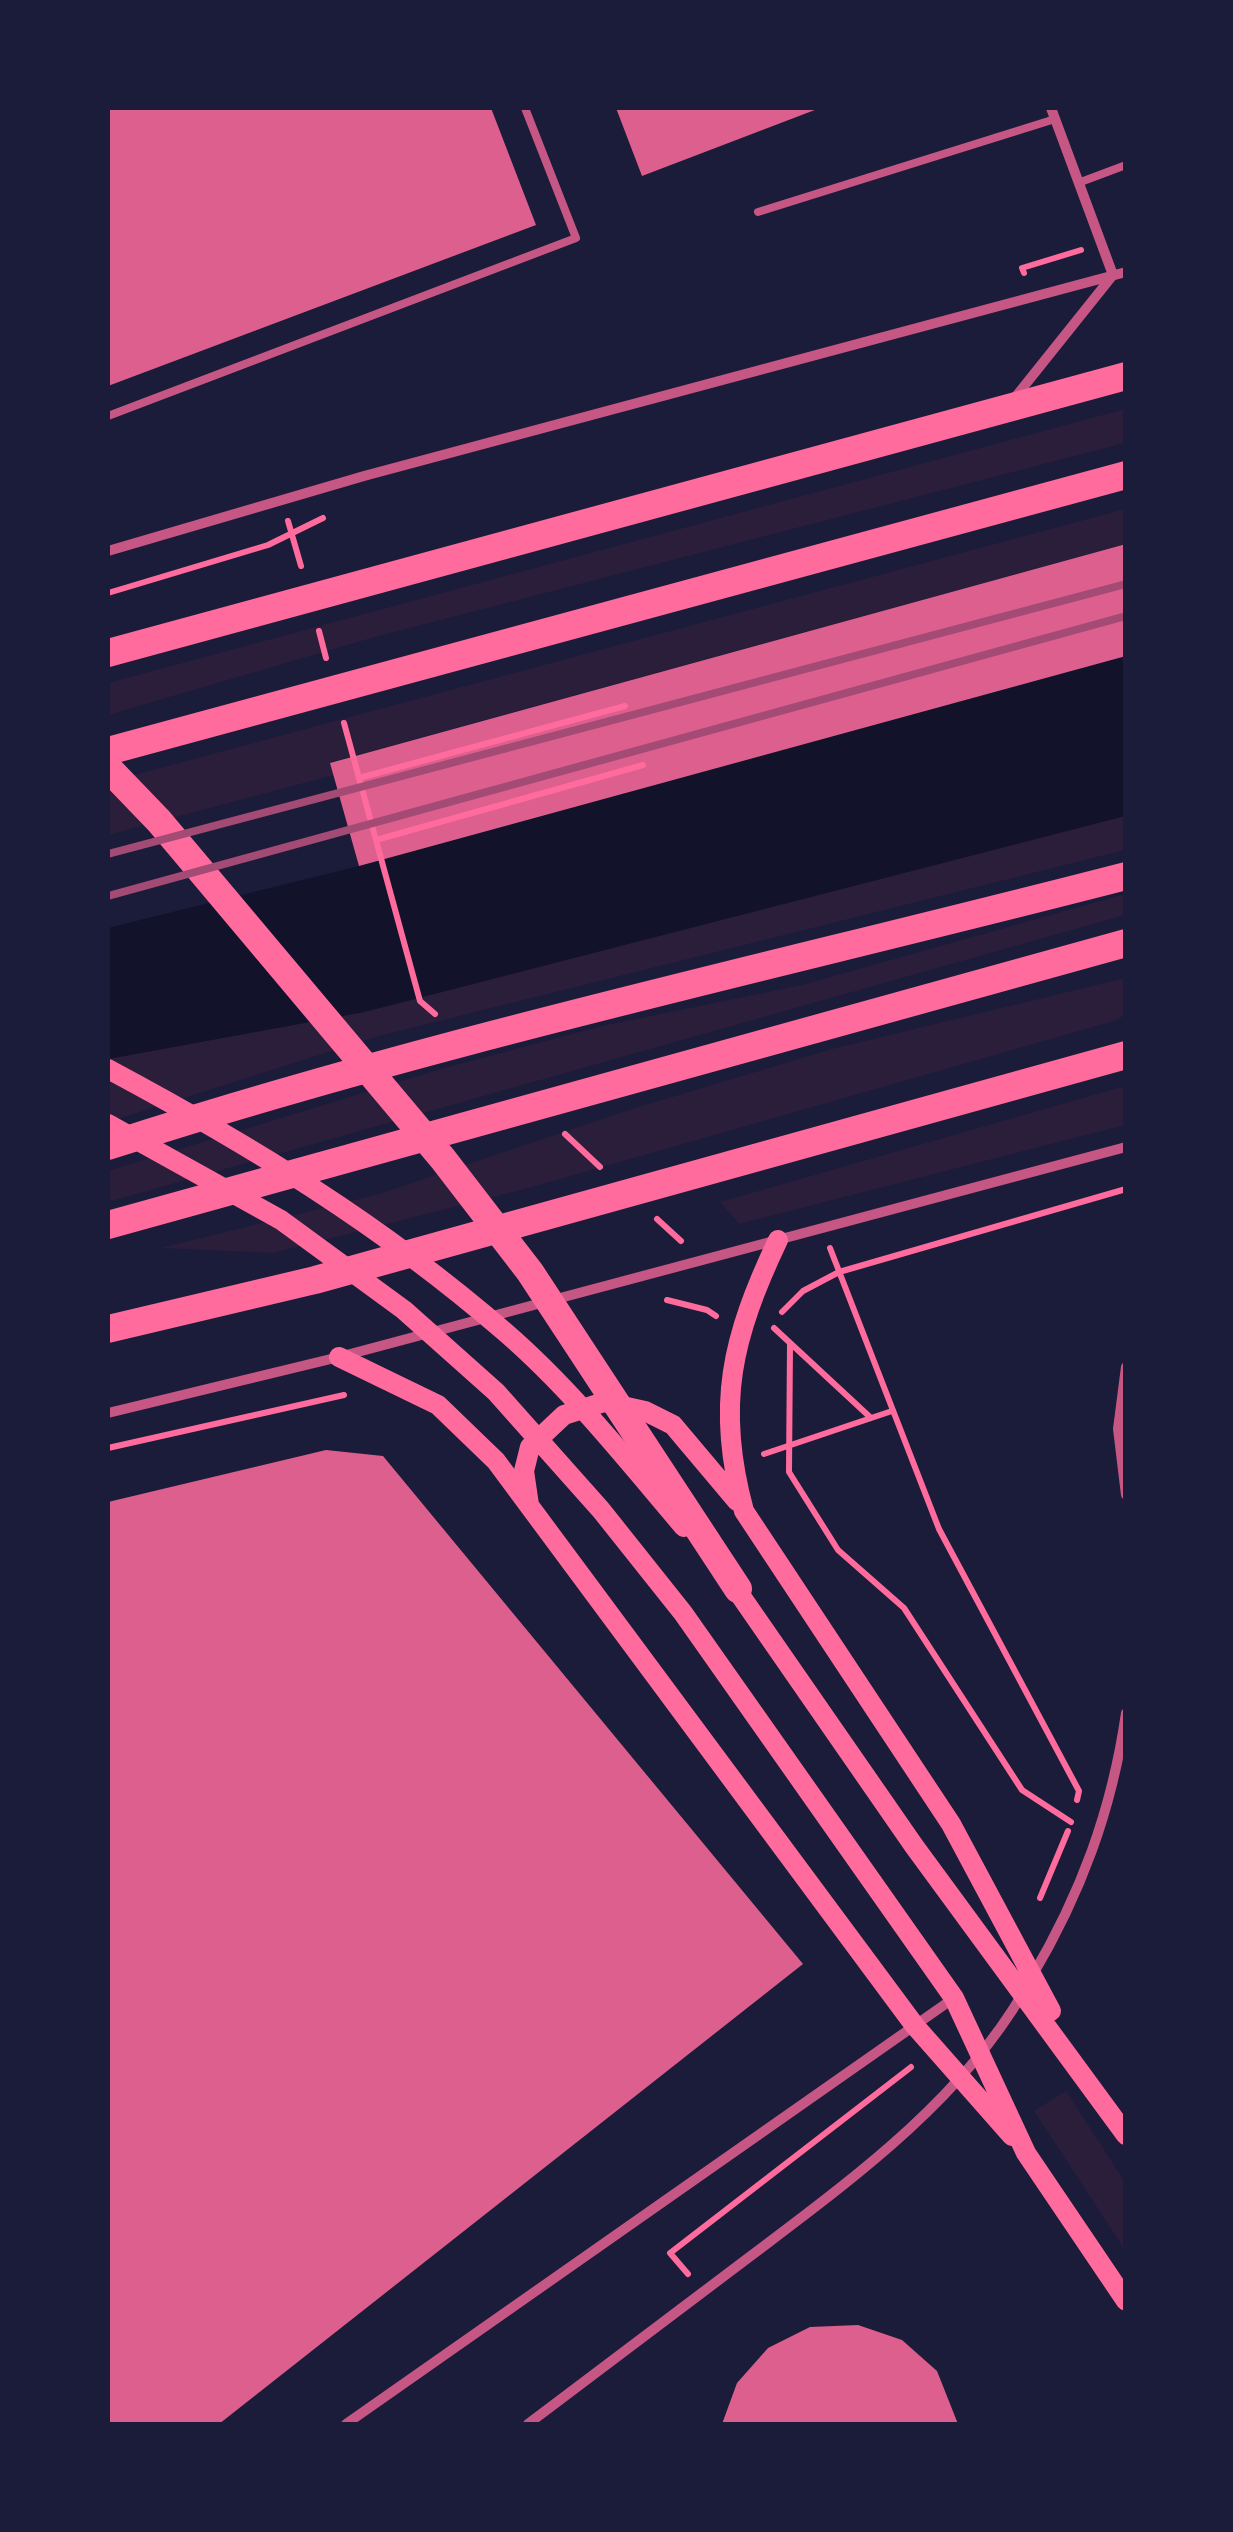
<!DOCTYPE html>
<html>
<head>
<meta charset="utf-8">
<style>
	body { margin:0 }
	#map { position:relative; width:1233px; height:2532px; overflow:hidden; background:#1b1b3a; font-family:"Nunito Sans",sans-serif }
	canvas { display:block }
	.frame { position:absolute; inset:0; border:110px solid #1b1b3a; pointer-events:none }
</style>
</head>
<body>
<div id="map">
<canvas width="1233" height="2532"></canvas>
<div class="frame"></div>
</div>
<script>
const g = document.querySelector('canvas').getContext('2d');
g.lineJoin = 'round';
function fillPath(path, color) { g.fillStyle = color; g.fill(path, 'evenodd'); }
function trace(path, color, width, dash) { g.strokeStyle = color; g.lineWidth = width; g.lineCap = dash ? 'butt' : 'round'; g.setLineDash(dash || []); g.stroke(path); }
const green = new Path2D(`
	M 1125,409 L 1125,443 L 375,637 L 108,715 L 108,683 Z
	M 1125,509 L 1125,544 L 331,762 L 334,775 L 108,835 L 108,782 Z
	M 1125,816 L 1125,850 L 379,1036 L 108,1122 L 108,1059 L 364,1012 Z
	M 1125,894 L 1125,915 L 108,1202 L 108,1171 L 441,1069 L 602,1026 L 802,985 Z
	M 1125,978 L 1125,1015 L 1114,1021 L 525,1189 L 273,1253 L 161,1248 L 379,1194 L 632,1109 L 832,1049 Z
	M 1125,1086 L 1125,1125 L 739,1224 L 720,1202 Z
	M 1066,2091 L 1125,2182 L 1125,2250 L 1034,2111 Z`);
const water = new Path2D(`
	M 1125,656 L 1125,816 L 364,1012 L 108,1059 L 108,928 L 359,866 Z`);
const building = new Path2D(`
	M 108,108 L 491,108 L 536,225 L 108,386 Z
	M 616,108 L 820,108 L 642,176 Z
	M 1126,544 L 1126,656 L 359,866 L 330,763 Z
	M 326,1450 L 383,1456 L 803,1964 L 219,2424 L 108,2424 L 108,1502 Z
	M 858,2325 L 902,2340 L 937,2371 L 958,2424 L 722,2424 L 737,2383 L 768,2348 L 810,2327 Z`);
const path = new Path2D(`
	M 1024,273 L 1022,268 L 1081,250
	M 288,521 L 301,566
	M 108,593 L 268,545 L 323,518
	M 319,631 L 326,658
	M 344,723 L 420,1001 L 435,1014
	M 359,778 L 625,706
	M 376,840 L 643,765
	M 565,1134 L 600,1167
	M 657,1219 L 681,1241
	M 830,1248 L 939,1529 L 1079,1791 L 1077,1800
	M 667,1300 L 707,1310 L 716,1316
	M 782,1312 L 803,1291 L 839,1272 L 1126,1189
	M 774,1328 L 871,1418
	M 790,1344 L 789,1472 L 838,1550 L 904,1608 L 1022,1790 L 1071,1822
	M 108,1448 L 344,1395
	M 764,1454 L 892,1411
	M 1040,1898 L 1068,1831
	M 688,2274 L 670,2253 L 911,2067`);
const service = new Path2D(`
	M 1078,183 L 1126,165
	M 758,212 L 1055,119
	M 108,416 L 576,238 L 525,108`);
const minor = new Path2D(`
	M 1013,400 L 1113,275 L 1051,108
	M 108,551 L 364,476 L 1126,272
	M 1126,1367 L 1118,1429 L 1126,1495
	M 108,1413 L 339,1357 L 1126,1147
	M 1031,1978 C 1081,1894 1112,1810 1126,1713
	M 346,2424 L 954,1998
	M 528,2424 C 603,2368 677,2311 752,2255 C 851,2180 959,2102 1023,1993`);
const secondary = new Path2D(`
	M 108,1069 C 252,1146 380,1224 505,1332 C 571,1389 627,1460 684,1527
	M 108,1124 L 281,1220 L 404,1310 L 496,1392 L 601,1510 L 683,1613 L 954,1998 L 1026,2153 L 1126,2301
	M 778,1240 C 732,1337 715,1405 744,1511 L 951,1824 L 1051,2011
	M 339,1357 L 438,1405 L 496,1461 L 915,2026 L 1012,2136
	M 529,1505 L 524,1471 L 530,1447 L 564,1415 L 604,1402 L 645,1411 L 673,1425 L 737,1501
	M 729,1579 L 914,1846 L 1126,2135`);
const trunk = new Path2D(`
	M 108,653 L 1126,376
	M 108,751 L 1126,475
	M 108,768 L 159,821 L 443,1159 L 530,1272 L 738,1589
	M 108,1146 C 442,1038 785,964 1126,876
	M 108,1225 L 1126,943
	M 108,1329 L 315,1280 L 1126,1055`);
const rail = new Path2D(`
	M 108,854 L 1126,584
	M 108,896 L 1126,616`);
fillPath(green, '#2a1e3b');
fillPath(water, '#12122b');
fillPath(building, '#dd5f8e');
trace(path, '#ff6b9d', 6);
trace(service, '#c65784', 8);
trace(minor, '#c65784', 10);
trace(secondary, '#ff6b9d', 20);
trace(trunk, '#ff6b9d', 28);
trace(rail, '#a44b75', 8);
</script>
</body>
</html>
